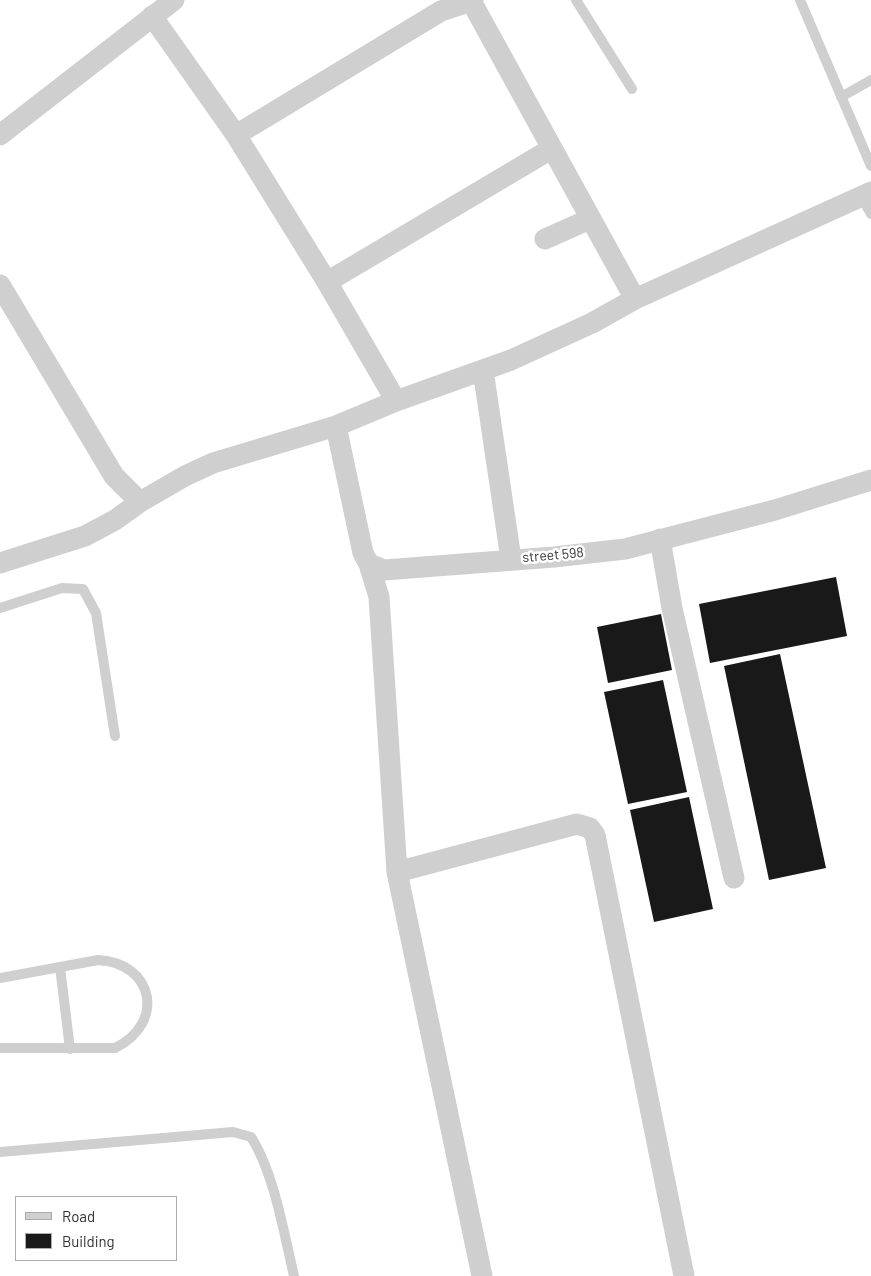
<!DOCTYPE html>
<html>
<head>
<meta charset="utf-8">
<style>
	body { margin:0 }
	#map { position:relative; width:871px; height:1276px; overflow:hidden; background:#fff; font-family:Barlow,sans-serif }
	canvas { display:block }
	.legend { position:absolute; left:15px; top:1196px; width:162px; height:65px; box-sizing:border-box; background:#fff; border:1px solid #adadad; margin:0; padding:6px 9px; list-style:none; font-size:15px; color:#323232 }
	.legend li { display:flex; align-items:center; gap:10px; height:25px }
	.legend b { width:25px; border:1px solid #adadad }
</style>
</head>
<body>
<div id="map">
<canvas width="871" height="1276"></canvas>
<ul class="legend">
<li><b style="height:6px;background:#cfcfcf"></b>Road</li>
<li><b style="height:14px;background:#191919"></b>Building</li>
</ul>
</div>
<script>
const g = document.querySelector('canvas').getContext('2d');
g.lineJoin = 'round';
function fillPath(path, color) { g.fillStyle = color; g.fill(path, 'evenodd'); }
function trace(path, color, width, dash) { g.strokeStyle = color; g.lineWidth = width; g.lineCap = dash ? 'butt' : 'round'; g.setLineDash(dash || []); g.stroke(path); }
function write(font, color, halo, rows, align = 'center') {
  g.font = font + ' Barlow,sans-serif'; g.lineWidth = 5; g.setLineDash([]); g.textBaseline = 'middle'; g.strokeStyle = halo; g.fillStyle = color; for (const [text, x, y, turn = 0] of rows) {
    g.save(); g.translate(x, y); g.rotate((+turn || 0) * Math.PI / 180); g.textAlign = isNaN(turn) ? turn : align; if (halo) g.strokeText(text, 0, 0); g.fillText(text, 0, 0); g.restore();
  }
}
const building = new Path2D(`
	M 836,577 L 847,636 L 710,663 L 699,604 Z
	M 661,614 L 672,670 L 608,683 L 597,627 Z
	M 780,654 L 826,868 L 769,880 L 724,666 Z
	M 663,680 L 687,792 L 628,804 L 604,692 Z
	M 689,797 L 713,909 L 654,922 L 630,810 Z`);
const lane = new Path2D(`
	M 576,0 L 632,89
	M 800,0 L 871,166
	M 841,97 L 871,80
	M 861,196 L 871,214
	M 0,608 L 62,588 L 83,589 L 96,613 L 115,736
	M 60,967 L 70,1049
	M 0,978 L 98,960 C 154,963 166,1023 115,1048 L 0,1048
	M 0,1152 L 233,1132 L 251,1137 C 274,1173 284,1233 294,1276`);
const street = new Path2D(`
	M 473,0 L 471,1 L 635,299
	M 152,16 L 236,135 L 327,282 L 396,401
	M 0,135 L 174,0
	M 236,135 L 441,11 L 471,1
	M 545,239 L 590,219
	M 327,282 L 551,149
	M 0,285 L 114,476 L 140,502
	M 483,370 L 511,559
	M 336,426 L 363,553 L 369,564 L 384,570 L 554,557 L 625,549 L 775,510 L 871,480
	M 660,539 L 672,608 L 734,878
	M 0,563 L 85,536 L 115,520 L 140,502 L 185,476 L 213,463 L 336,426 L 396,401 L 511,360 L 592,323 L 635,299 L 871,192
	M 369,564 L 379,597 L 397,872 L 482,1276
	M 397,872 L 577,824 L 590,828 L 595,835 L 684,1276`);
const streetNames = [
	["street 598",553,555,-5]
];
fillPath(building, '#191919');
trace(lane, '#cfcfcf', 10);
trace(street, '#cfcfcf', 21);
write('14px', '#323232', '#fff', streetNames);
</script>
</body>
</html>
